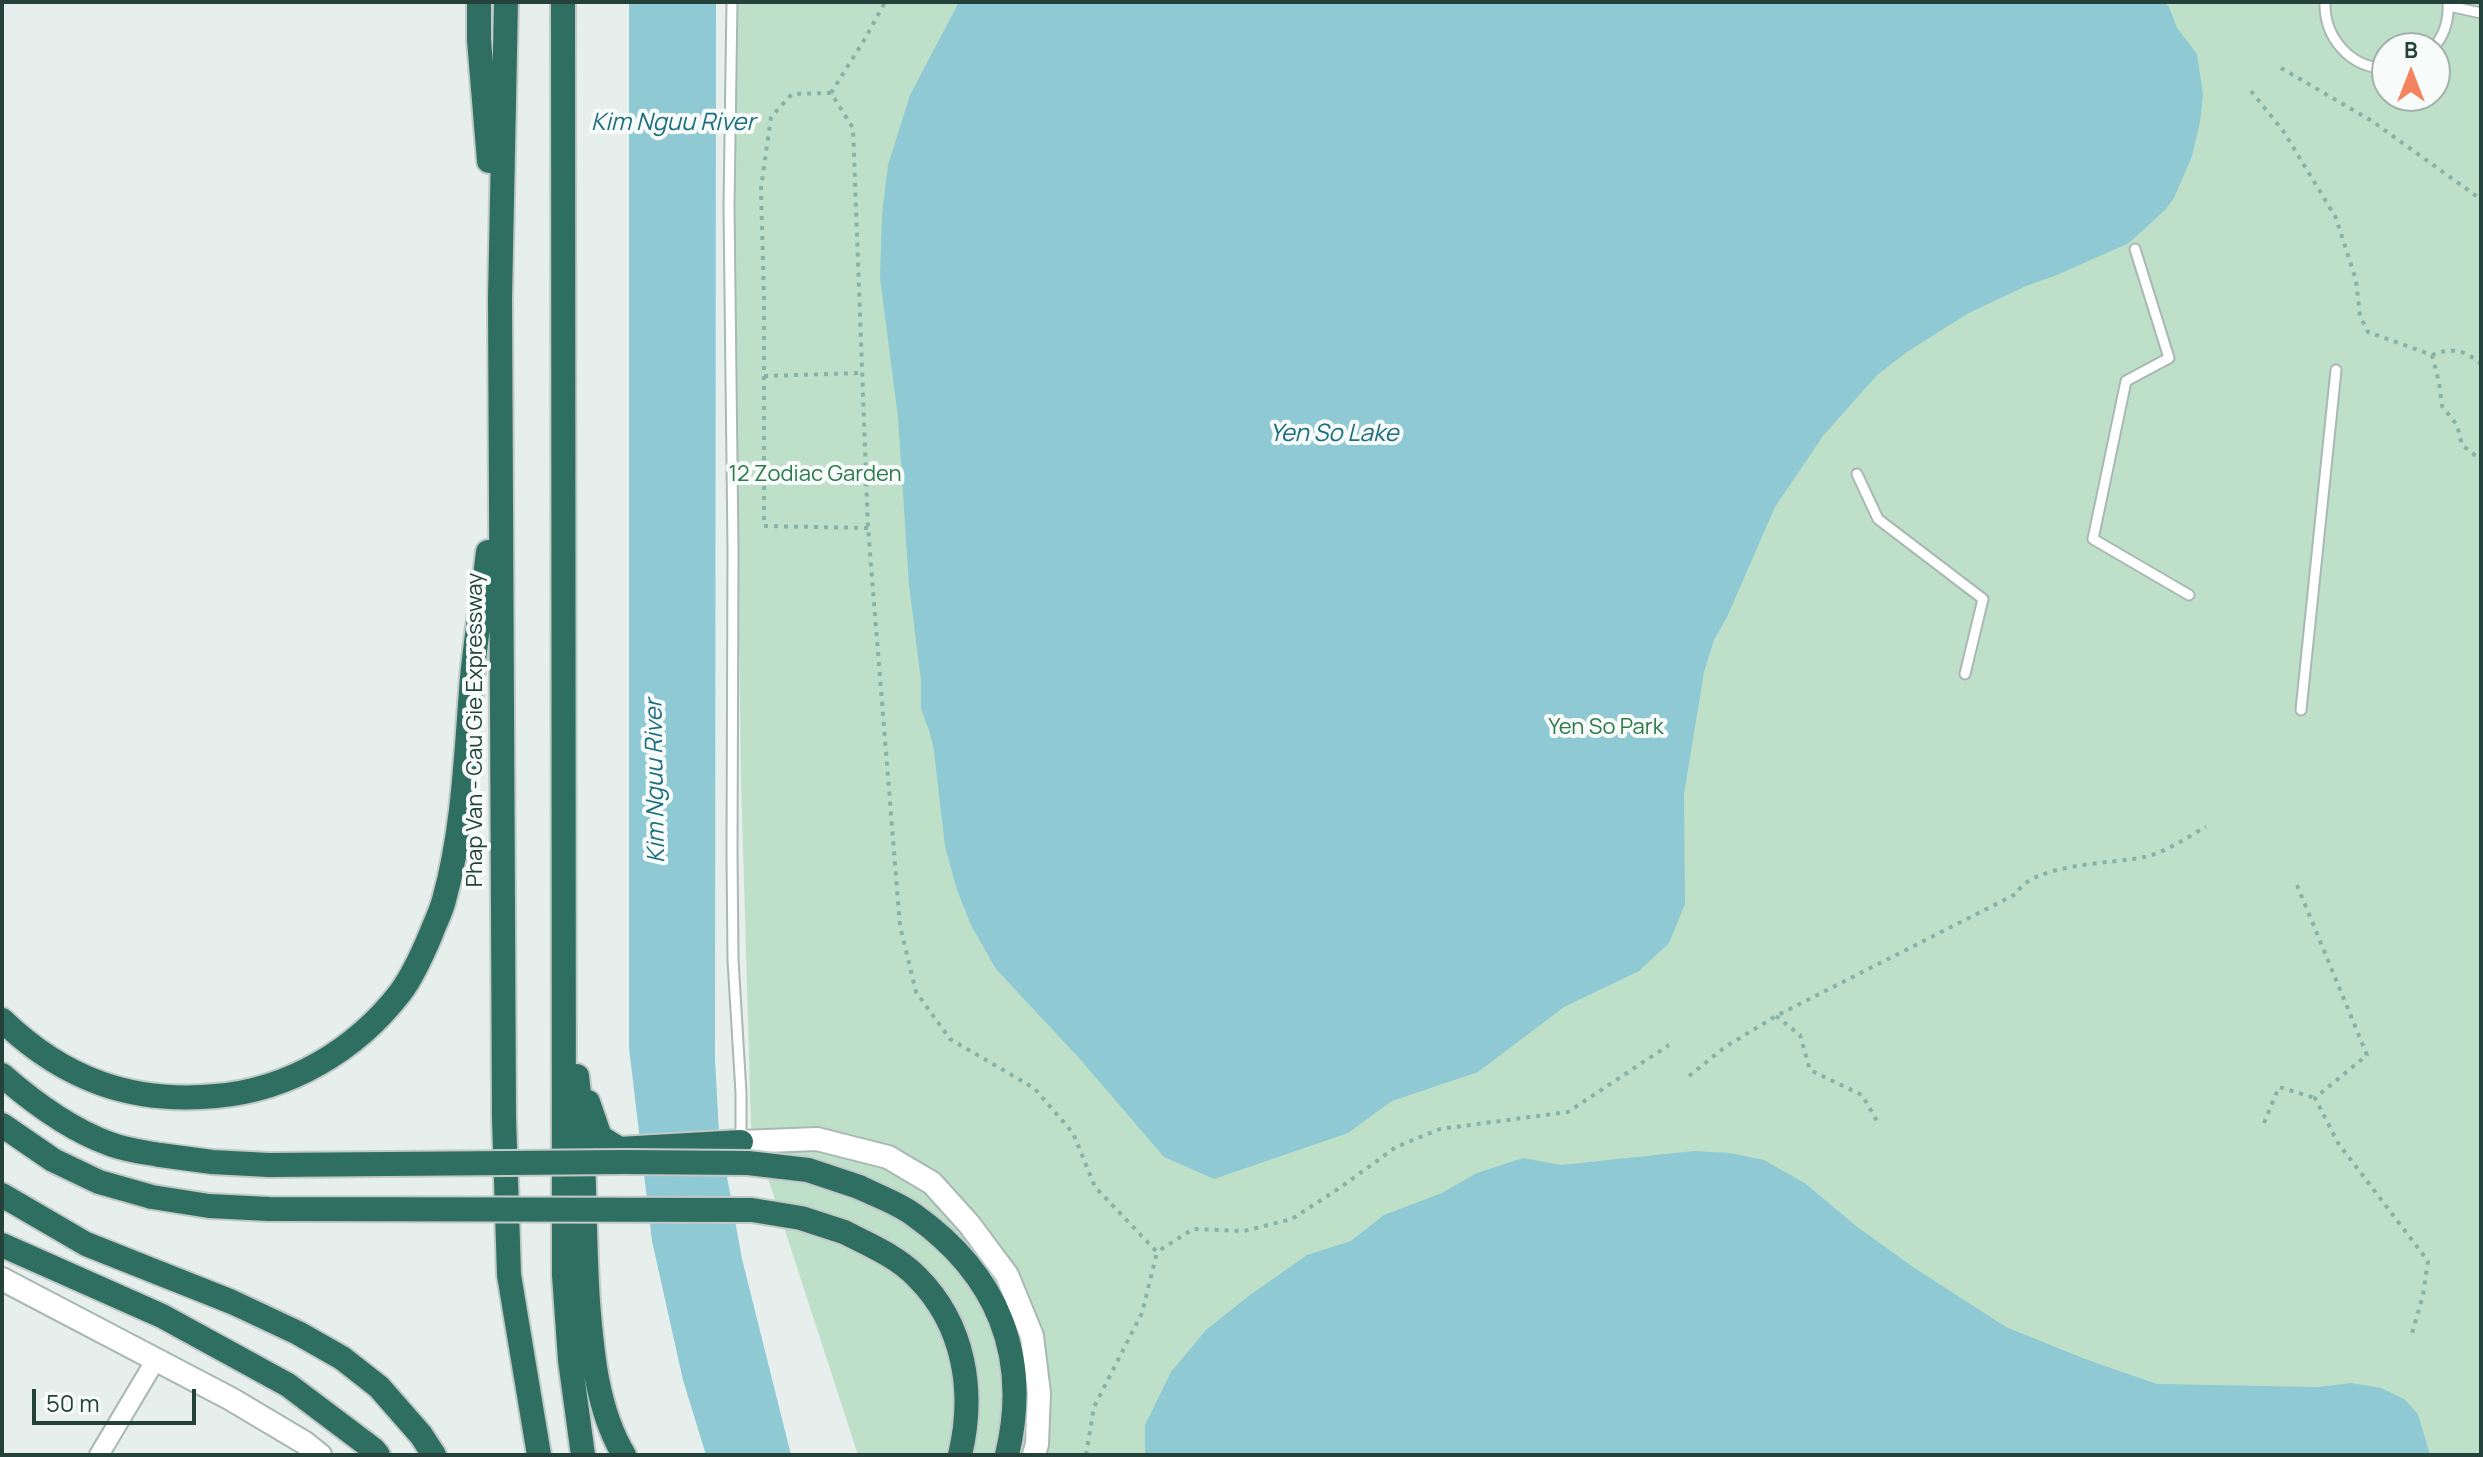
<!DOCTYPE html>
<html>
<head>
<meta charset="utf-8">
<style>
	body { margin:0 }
	#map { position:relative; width:2483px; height:1457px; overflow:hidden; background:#e6efeb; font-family:Manrope,sans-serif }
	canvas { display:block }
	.frame { position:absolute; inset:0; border:4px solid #24423a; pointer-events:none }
	.north { position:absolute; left:2371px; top:32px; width:80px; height:80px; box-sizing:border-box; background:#f7fbf9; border:2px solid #a3b1ad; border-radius:50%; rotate:0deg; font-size:22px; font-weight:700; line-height:32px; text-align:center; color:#24423a }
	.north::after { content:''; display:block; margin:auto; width:28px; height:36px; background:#f4845f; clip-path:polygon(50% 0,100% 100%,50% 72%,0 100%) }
	.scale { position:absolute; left:32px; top:1389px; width:164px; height:36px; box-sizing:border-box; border:4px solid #24423a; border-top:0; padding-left:10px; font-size:24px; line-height:28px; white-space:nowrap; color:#24423a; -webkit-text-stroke:6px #f7fbf9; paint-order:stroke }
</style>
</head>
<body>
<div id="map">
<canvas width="2483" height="1457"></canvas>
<div class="frame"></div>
<div class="north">B</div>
<div class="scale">50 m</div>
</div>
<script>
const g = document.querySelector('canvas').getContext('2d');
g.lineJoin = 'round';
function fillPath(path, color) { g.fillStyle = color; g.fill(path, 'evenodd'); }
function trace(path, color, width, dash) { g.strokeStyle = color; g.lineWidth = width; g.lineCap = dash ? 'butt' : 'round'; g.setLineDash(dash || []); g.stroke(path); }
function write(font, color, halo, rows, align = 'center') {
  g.font = font + ' Manrope,sans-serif'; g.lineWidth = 8; g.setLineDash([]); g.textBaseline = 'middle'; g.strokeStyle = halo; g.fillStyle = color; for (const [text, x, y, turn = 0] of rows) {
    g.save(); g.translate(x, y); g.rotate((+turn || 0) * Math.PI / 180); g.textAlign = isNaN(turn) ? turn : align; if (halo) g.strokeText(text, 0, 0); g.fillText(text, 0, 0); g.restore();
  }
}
const green = new Path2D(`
	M 730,2 L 2481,2 L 2481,1455 L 858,1455 L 751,1126 L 741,779 ZM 2387,48 L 2435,48 L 2435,96 L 2387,96 Z`);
const water = new Path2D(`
	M 629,2 L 716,2 L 715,1059 L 719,1133 L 742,1259 L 791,1455 L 706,1455 L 683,1380 L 652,1241 L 629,1048 Z
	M 959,2 L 2164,2 L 2169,7 L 2177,28 L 2197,54 L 2203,95 L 2200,122 L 2192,156 L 2174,198 L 2166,209 L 2129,243 L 2057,275 L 2026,286 L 1967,314 L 1907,352 L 1877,375 L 1823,436 L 1775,507 L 1727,617 L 1714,640 L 1704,672 L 1684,794 L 1685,904 L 1669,943 L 1639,971 L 1564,1007 L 1478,1072 L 1392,1101 L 1348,1133 L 1214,1179 L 1164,1157 L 1079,1058 L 996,969 L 972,927 L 957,890 L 945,846 L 934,751 L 929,730 L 921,709 L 921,681 L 909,585 L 898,417 L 880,278 L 882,214 L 888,165 L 910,95 Z
	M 1694,1151 L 1730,1153 L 1764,1160 L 1806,1184 L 1856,1226 L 1913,1267 L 2006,1327 L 2085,1359 L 2157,1384 L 2317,1387 L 2351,1383 L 2381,1388 L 2404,1399 L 2418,1414 L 2430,1455 L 1145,1455 L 1145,1425 L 1171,1372 L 1206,1330 L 1250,1295 L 1307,1255 L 1351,1241 L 1384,1215 L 1442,1193 L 1477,1173 L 1523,1158 L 1561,1165 Z`);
const path = new Path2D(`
	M 2281,68 L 2372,121 L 2479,198
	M 2251,91 L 2284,132 L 2336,218 L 2356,280 L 2360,316 L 2368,332 L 2432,355 C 2452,347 2465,350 2481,364
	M 831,93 L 866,37 L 885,2
	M 2432,355 L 2439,382 L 2442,406 L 2457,425 L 2462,445 L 2481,460
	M 764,376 L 861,373
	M 868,528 L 764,526 L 764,299 L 761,188 L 771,117 L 792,94 L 831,93 L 853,128 L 868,528 L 900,926 L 916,992 L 950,1039 L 1034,1088 L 1073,1133 L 1095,1187 L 1157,1252 L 1193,1229 L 1244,1231 L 1292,1219 L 1341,1187 L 1396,1147 L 1440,1129 L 1568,1112 L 1669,1045
	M 2297,885 L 2367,1055 L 2315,1098 L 2338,1143 L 2428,1261 L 2423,1295 L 2411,1337
	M 1776,1016 L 1800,1035 L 1810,1070 L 1862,1095 L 1877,1121
	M 1689,1076 L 1725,1047 L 1776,1016 L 2016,894 C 2032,863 2112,864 2144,857 C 2165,853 2187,837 2206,827
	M 2264,1123 L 2279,1087 L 2315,1098
	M 1086,1455 L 1094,1407 L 1142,1313 L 1157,1252`);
const service = new Path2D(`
	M 732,2 L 729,206 L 733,549 L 732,854 L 733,960 L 741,1093 L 741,1142
	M 2325,2 C 2324,37 2350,69 2387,68
	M 2449,6 L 2481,13
	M 2433,48 C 2445,35 2449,19 2448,2
	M 2135,249 L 2169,358 L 2126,381 L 2093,539 L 2189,595
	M 1857,474 L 1878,519 L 1983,599 L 1965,674
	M 2301,710 L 2336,370`);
const minor = new Path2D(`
	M 99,1455 L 155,1361`);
const tertiary = new Path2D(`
	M 741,1142 L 817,1139 L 888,1157 L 932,1183 L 969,1224 L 1007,1275 L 1032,1336 L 1039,1393 L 1037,1444 L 1034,1455
	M 2,1279 L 231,1399 L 305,1443 L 320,1455`);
const motorway = new Path2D(`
	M 479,2 L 479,40 L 489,161
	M 506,2 L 500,299 L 504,1117 L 509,1275 L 539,1455
	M 563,2 L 564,1275 L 570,1360 L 583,1455
	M 2,1020 C 63,1079 131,1104 216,1096 C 289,1090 356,1050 400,993 C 413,976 423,953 431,934 C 435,923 441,912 444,900 C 464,828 466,752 472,678 C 476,636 483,594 488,552
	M 2,1075 C 34,1103 69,1129 110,1144 C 125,1150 143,1152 160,1155
	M 577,1076 C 586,1150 583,1226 588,1302 C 592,1353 597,1410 624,1455
	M 588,1102 L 600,1137 L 619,1149 L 741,1142
	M 2,1125 L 53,1160 L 99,1182 L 152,1197
	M 859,1187 C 877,1196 898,1203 914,1215 C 997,1274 1031,1355 1007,1455
	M 2,1195 L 86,1244 L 232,1302 L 298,1333 L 342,1358 L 379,1387 L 421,1435 L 434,1455
	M 844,1232 C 868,1244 898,1257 917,1277 C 965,1325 975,1392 960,1455
	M 2,1245 L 162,1316 L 288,1385 L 373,1449 L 378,1455`);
const motorwayBridge = new Path2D(`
	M 160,1155 L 212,1162 L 269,1165 L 625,1162 L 748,1163 L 808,1170 L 859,1187
	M 152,1197 L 209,1206 L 269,1209 L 752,1210 L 801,1218 L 844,1232`);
const parkNames = [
	["12 Zodiac Garden",815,475],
	["Yen So Park",1606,728]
];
const streetNames = [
	["Phap Van - Cau Gie Expressway",476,730,-90]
];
const waterNames = [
	["Kim Nguu River",673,123],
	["Yen So Lake",1334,434],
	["Kim Nguu River",656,781,-91]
];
fillPath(green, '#bfe0c8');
fillPath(water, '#8ec9d4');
trace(service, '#a8b8b2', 13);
trace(minor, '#a8b8b2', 22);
trace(tertiary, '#a8b8b2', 26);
trace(motorway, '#c2cac8', 28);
trace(path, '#86b3a5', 4, [4, 6]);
trace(service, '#fff', 9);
trace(minor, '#fff', 18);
trace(tertiary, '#fff', 22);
trace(motorway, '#2f6f62', 24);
trace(motorwayBridge, '#c2cac8', 28, []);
trace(motorwayBridge, '#2f6f62', 24);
write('22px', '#2d7a4b', '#f7fbf9', parkNames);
write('22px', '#24423a', '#f7fbf9', streetNames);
write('italic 24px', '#1c6f80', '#f7fbf9', waterNames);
</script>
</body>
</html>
